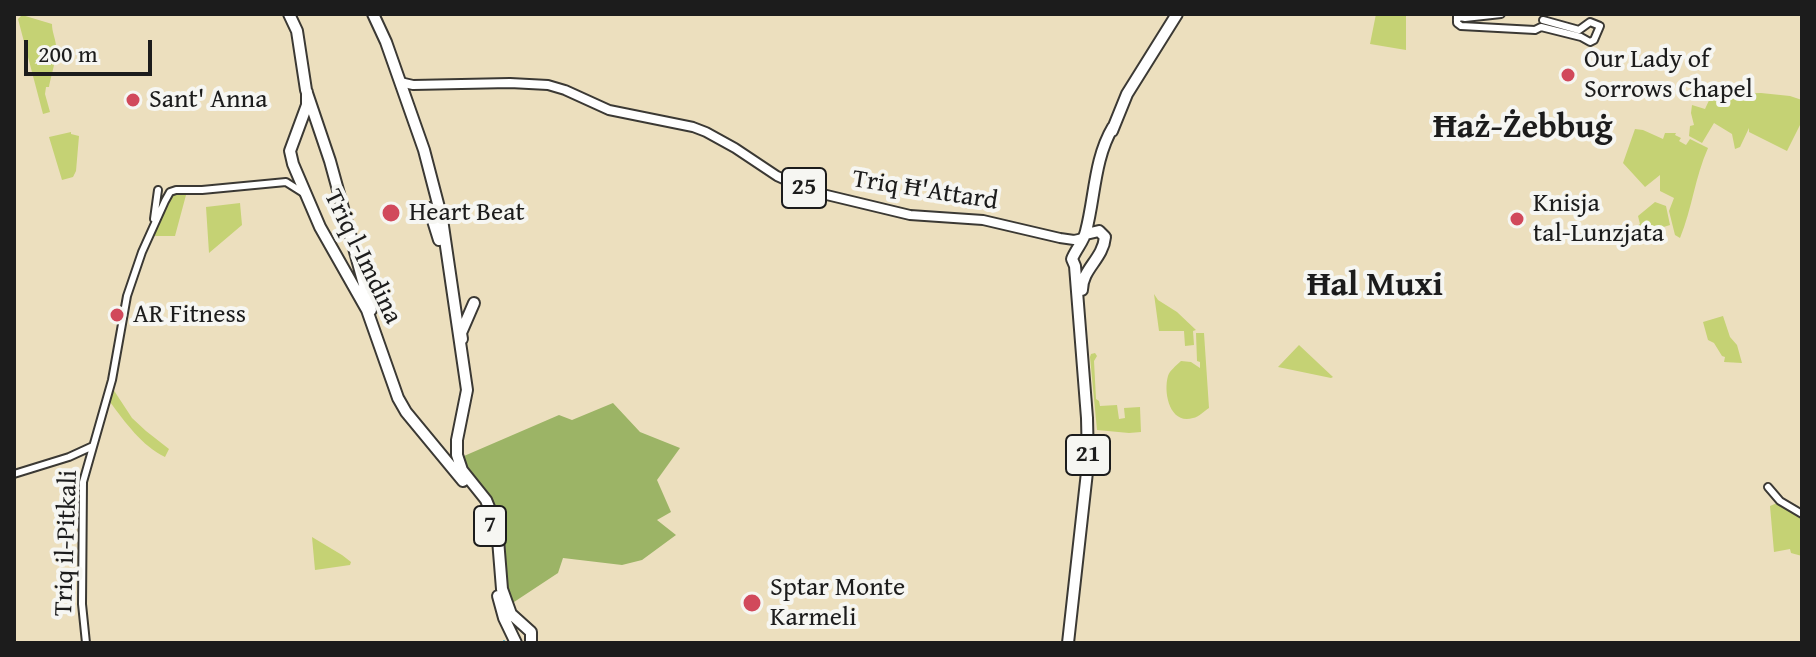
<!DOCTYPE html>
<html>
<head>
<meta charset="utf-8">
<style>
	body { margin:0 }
	#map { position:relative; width:1816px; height:657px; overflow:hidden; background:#ecdfbe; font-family:"Gentium Book Plus",serif }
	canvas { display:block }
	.frame { position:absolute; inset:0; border:16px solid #1c1c1c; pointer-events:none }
	.scale { position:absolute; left:24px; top:40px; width:128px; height:36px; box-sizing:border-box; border:4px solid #1c1c1c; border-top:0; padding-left:10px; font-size:24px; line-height:28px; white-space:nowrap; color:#1c1c1c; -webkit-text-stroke:6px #f6f6f2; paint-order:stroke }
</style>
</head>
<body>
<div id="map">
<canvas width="1816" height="657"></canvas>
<div class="frame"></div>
<div class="scale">200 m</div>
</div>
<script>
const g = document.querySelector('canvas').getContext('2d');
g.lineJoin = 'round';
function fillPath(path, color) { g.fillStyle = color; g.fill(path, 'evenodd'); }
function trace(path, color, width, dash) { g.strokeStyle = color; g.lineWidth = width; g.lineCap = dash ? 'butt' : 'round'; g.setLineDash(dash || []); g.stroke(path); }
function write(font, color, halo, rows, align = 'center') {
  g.font = font + ' "Gentium Book Plus",serif'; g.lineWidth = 8; g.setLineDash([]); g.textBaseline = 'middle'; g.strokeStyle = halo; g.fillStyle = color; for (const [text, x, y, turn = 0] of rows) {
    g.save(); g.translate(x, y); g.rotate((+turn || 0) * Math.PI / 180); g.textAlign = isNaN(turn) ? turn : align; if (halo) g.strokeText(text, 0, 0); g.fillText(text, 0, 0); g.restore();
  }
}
const green = new Path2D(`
	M 1376,14 L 1406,14 L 1406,50 L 1370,44 Z
	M 22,15 L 52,24 C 52,32 55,37 56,45 C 58,54 51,76 49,87 L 46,87 L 45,94 L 50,112 L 43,114 L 18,19 Z
	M 1761,93 L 1790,96 L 1802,100 L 1802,121 L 1787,151 L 1749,132 L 1749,128 L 1740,147 L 1735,149 L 1732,134 L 1714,123 L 1702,143 L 1689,136 L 1690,126 L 1694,125 L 1691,113 L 1692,105 L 1705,109 L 1712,94 Z
	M 1635,129 L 1643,130 L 1663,139 L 1665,133 L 1676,133 L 1675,135 L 1681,138 L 1679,141 L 1686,145 L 1690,139 L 1708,148 C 1695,177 1692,209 1680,238 L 1675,235 L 1669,211 L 1674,198 L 1660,191 L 1660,175 L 1645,187 L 1623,163 Z
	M 71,132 L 71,134 L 79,136 L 76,171 L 73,177 L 62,180 L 49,137 Z
	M 174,194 L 186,195 L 175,236 L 151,236 Z
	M 1655,202 L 1666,206 L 1670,225 L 1654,230 L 1654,232 L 1633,233 L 1638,230 L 1637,226 L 1640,224 L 1638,216 Z
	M 240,203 L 242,225 L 209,253 L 206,207 Z
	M 1154,294 L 1158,300 L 1177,312 L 1196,330 L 1193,331 L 1194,345 L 1185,346 L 1184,331 L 1159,331 Z
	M 1723,316 L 1730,337 L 1737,345 L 1742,363 L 1724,362 L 1725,357 L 1722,356 L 1714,343 L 1708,340 L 1703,322 Z
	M 1196,333 L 1204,333 L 1209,408 C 1204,411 1199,417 1193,418 C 1170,425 1163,393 1168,376 C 1170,370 1176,366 1181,361 L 1191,362 L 1200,368 L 1200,362 L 1197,361 Z
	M 1299,345 L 1333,377 L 1331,378 L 1278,367 Z
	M 1095,353 L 1097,356 L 1094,361 L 1096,399 L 1099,401 L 1100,406 L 1117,405 L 1119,419 L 1125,418 L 1124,408 L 1140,407 L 1141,432 L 1129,433 L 1097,430 L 1090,357 L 1091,354 Z
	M 113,389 L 132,418 L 146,431 L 169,449 L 165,457 C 142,446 125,422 110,402 Z
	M 1777,503 L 1802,517 L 1802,556 L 1791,553 L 1790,549 L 1774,552 L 1770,506 Z
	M 312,537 L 342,555 L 351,562 L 350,565 L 315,570 Z`);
const forest = new Path2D(`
	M 613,403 L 640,432 L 680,448 L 657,480 L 671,512 L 657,520 L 676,535 L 642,560 L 622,565 L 563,558 L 558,573 L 511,604 L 507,590 L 503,522 L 491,497 L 467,466 L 464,456 L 559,415 L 572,420 Z`);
const stream = new Path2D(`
	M 504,641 L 504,643`);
const minor = new Path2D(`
	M 1457,14 L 1457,23 L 1461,26 L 1535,30 L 1541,27 L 1581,37 L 1590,42 L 1594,40 L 1600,26 L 1590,22 L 1579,30 L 1543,20
	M 1457,20 L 1460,17 L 1465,18 L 1501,14
	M 154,219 L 158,190
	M 14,474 L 69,457 L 93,446
	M 1768,487 L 1780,501 L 1802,514
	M 86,643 L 82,604 L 83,482 L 112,380 L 127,296 L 142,252 L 165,201 L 170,192 L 176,190 L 202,190 L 286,182 L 305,194`);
const major = new Path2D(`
	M 400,82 L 413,85 L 510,83 L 548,85 L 565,90 L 609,110 L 693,127 L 706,132 L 735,148 L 777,176 L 810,191 L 910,215 L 983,220 L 1060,238 L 1074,240 L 1083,238`);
const highway = new Path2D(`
	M 289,14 L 297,31 L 306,90 L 330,161 L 371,310
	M 373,14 L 386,42 L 424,150 L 442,219 L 467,390 L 457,440 L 457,455 L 462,470 L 486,500 L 497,527 L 502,589 L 511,614 L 531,632 L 531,643
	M 307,92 L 307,105 L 290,151 L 293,164 L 320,227 L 367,310 L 398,398 L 406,412 L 463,481
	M 1112,131 L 1127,94 L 1177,14
	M 429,208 L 439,240
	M 1082,290 C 1082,269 1103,259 1105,237 L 1099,231 L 1086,234
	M 462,339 L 461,333 L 474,303
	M 498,596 L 504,618 L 516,643
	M 1068,643 L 1088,463 L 1087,418 L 1075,266 L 1072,259 C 1076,249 1084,241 1086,231 C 1095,197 1094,159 1113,127`);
const markers = [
	[1568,75,8,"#d1495b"],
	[133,100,8,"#d1495b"],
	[391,213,10,"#d1495b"],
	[1517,219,8,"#d1495b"],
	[117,315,8,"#d1495b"],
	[752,603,10,"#d1495b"]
];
const shields = [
	[804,188,44],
	[1088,455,44],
	[490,526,32]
];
const shieldNames = [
	["25",804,188],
	["21",1088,455],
	["7",490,526]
];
const poiNames = [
	["Our Lady of",1584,60],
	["Sorrows Chapel",1584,90],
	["Sant' Anna",149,100],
	["Knisja",1533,204],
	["tal-Lunzjata",1533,234],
	["Heart Beat",409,213],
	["AR Fitness",133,315],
	["Sptar Monte",770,588],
	["Karmeli",770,618]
];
const streetNames = [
	["Triq Ħ'Attard",925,191,9],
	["Triq l-Imdina",362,257,64],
	["Triq il-Pitkali",67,543,-88]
];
const districtNames = [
	["Ħaż-Żebbuġ",1523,128],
	["Ħal Muxi",1375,286]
];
fillPath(green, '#c5d274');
fillPath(forest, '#9cb466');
trace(stream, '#44aac4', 2);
trace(minor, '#3b3934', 10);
trace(major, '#3b3934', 12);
trace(highway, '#3b3934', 14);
trace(minor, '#fff', 6);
trace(major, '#fff', 8);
trace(highway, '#fff', 10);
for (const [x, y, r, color] of markers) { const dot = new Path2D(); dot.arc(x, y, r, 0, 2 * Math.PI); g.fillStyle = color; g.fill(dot); trace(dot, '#f6f6f2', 3); }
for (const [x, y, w] of shields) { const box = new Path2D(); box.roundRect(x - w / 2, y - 20, w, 40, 6); g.fillStyle = '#f6f6f2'; g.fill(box); trace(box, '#1c1c1c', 2); }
write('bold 24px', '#1c1c1c', null, shieldNames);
write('26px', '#1c1c1c', '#f6f6f2', poiNames, 'left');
write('26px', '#1c1c1c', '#f6f6f2', streetNames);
write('bold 34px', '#1c1c1c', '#f6f6f2', districtNames);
</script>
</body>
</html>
